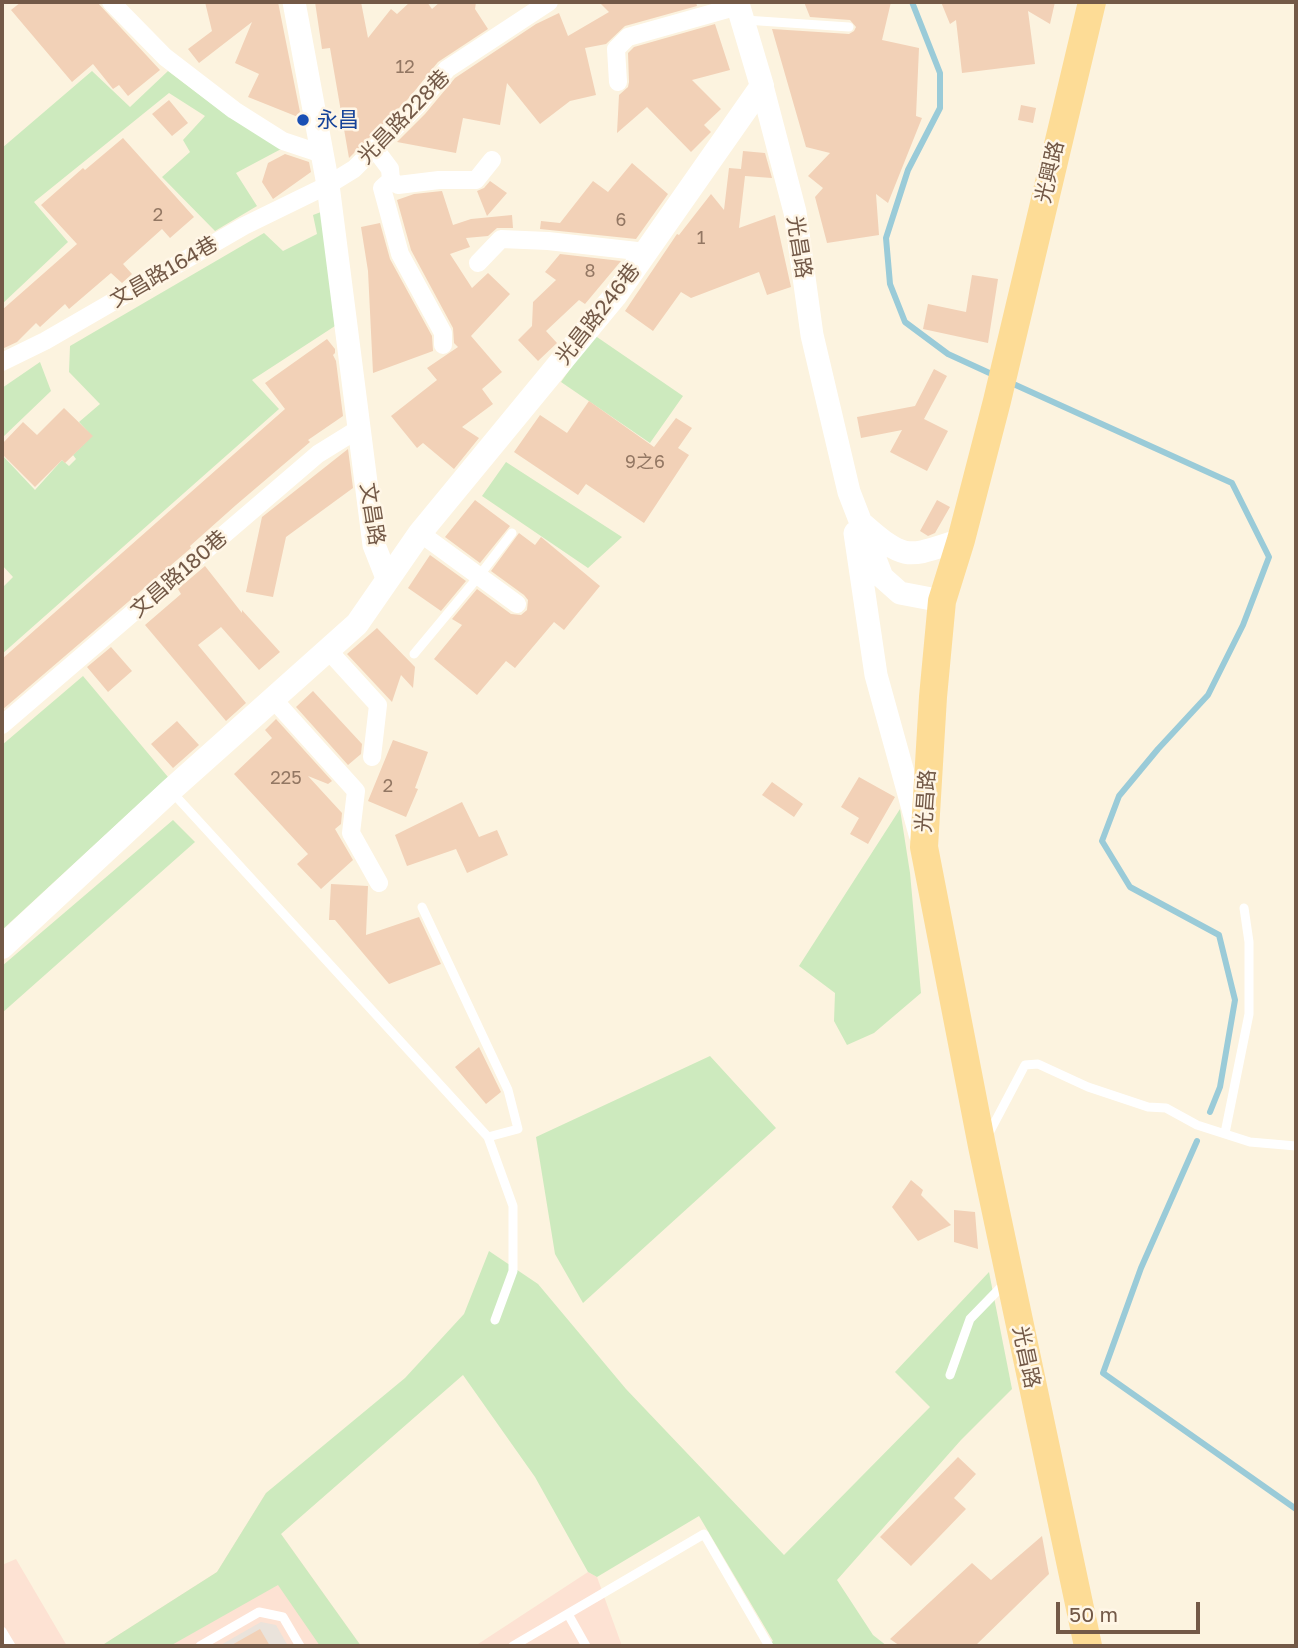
<!DOCTYPE html>
<html>
<head>
<meta charset="utf-8">
<style>
	body { margin:0 }
	#map { position:relative; width:1298px; height:1648px; overflow:hidden; background:#fcf3df; font-family:"Golos Text",sans-serif }
	canvas { display:block }
	.frame { position:absolute; inset:0; border:4px solid #735947; pointer-events:none }
	.scale { position:absolute; left:1056px; top:1602px; width:144px; height:32px; box-sizing:border-box; border:4px solid #735947; border-top:0; padding-left:9px; font-size:21px; line-height:24px; white-space:nowrap; color:#735947; -webkit-text-stroke:5px #fff6e6; paint-order:stroke }
</style>
</head>
<body>
<div id="map">
<canvas width="1298" height="1648"></canvas>
<div class="frame"></div>
<div class="scale">50 m</div>
</div>
<script>
const g = document.querySelector('canvas').getContext('2d');
g.lineJoin = 'round';
function fillPath(path, color) { g.fillStyle = color; g.fill(path, 'evenodd'); }
function trace(path, color, width, dash) { g.strokeStyle = color; g.lineWidth = width; g.lineCap = dash ? 'butt' : 'round'; g.setLineDash(dash || []); g.stroke(path); }
function write(font, color, halo, rows, align = 'center') {
  g.font = font + ' "Golos Text","Noto Sans TC",sans-serif'; g.lineWidth = 5; g.setLineDash([]); g.textBaseline = 'middle'; g.strokeStyle = halo; g.fillStyle = color; for (const [text, x, y, turn = 0] of rows) {
    g.save(); g.translate(x, y); g.rotate((+turn || 0) * Math.PI / 180); g.textAlign = isNaN(turn) ? turn : align; if (halo) g.strokeText(text, 0, 0); g.fillText(text, 0, 0); g.restore();
  }
}
const commercial = new Path2D(`
	M 266,1493 L 281,1534 L 361,1646 L 101,1646 L 217,1572 Z
	M 16,1559 L 67,1646 L 2,1646 L 2,1565 Z
	M 588,1572 L 597,1577 L 622,1646 L 475,1646 Z`);
const industrial = new Path2D(`
	M 261,1622 L 276,1625 L 288,1646 L 219,1646 Z`);
const green = new Path2D(`
	M 92,71 L 130,107 L 168,71 L 229,117 L 283,148 L 236,173 L 257,206 L 215,231 L 162,177 L 190,152 L 183,140 L 205,116 L 169,93 L 34,202 L 68,242 L 2,304 L 2,148 Z
	M 321,212 L 335,326 L 252,380 L 279,409 L 2,654 L 2,588 L 13,577 L 2,565 L 2,455 L 35,490 L 62,460 L 69,466 L 76,459 L 73,455 L 92,436 L 79,422 L 100,404 L 69,372 L 70,346 L 264,233 L 283,251 L 317,234 L 313,215 Z
	M 594,335 L 683,396 L 650,443 L 561,382 Z
	M 40,362 L 51,391 L 2,438 L 2,388 Z
	M 506,462 L 622,537 L 588,568 L 482,496 Z
	M 83,676 L 168,777 L 2,930 L 2,745 Z
	M 900,809 L 910,873 L 921,993 L 874,1033 L 847,1045 L 834,1021 L 835,993 L 799,966 Z
	M 173,820 L 195,842 L 2,1013 L 2,966 Z
	M 710,1056 L 776,1128 L 583,1303 L 555,1254 L 536,1137 Z
	M 489,1251 L 538,1284 L 626,1389 L 784,1555 L 930,1407 L 895,1372 L 989,1272 L 1012,1389 L 961,1440 L 837,1580 L 873,1635 L 887,1646 L 765,1646 L 773,1641 L 699,1516 L 597,1577 L 588,1572 L 535,1477 L 463,1375 L 281,1534 L 361,1646 L 320,1646 L 278,1585 L 170,1646 L 101,1646 L 217,1572 L 266,1493 L 405,1378 L 464,1314 Z`);
const stream = new Path2D(`
	M 912,2 L 940,73 L 940,108 L 908,170 L 886,238 L 890,284 L 905,322 L 948,354 L 996,376
	M 1009,382 L 1232,483 L 1269,557 L 1243,625 L 1208,695 L 1158,749 L 1119,796 L 1102,841 L 1130,887 L 1219,935 L 1235,1000 L 1220,1087 L 1210,1112
	M 1197,1141 L 1141,1268 L 1103,1373 L 1296,1509`);
const building = new Path2D(`
	M 21,2 L 97,2 L 160,70 L 128,96 L 119,85 L 113,89 L 93,64 L 72,82 L 11,10 Z
	M 205,2 L 278,2 L 300,112 L 298,117 L 248,97 L 259,74 L 235,63 L 252,22 L 199,63 L 188,49 L 212,31 Z
	M 315,2 L 361,2 L 368,38 L 391,9 L 397,14 L 410,2 L 427,2 L 432,9 L 440,2 L 476,2 L 475,9 L 488,29 L 438,62 L 409,98 L 349,158 L 330,48 L 322,49 Z
	M 599,2 L 696,2 L 697,6 L 625,26 L 606,44 L 585,48 L 596,95 L 570,101 L 540,124 L 507,83 L 500,125 L 463,118 L 456,153 L 397,142 L 425,114 L 455,78 L 536,24 L 559,13 L 568,36 L 609,12 Z
	M 804,2 L 891,2 L 882,40 L 919,48 L 916,116 L 922,118 L 888,203 L 876,194 L 879,235 L 827,243 L 815,197 L 823,188 L 808,176 L 830,153 L 806,147 L 772,29 L 849,34 L 854,31 L 856,27 L 850,20 L 810,17 Z
	M 941,2 L 1055,2 L 1050,24 L 1028,11 L 1035,64 L 962,73 L 956,20 L 950,24 Z
	M 715,24 L 730,70 L 692,80 L 721,109 L 704,125 L 711,132 L 691,152 L 647,107 L 617,133 L 619,95 L 628,87 L 629,82 L 628,53 L 634,47 Z
	M 169,100 L 188,123 L 172,136 L 152,114 Z
	M 1021,105 L 1036,108 L 1033,123 L 1018,120 Z
	M 123,138 L 194,217 L 170,238 L 162,229 L 123,264 L 132,274 L 122,283 L 111,273 L 69,309 L 65,304 L 40,327 L 36,323 L 17,342 L 2,349 L 2,310 L 77,244 L 41,205 L 83,168 L 85,170 Z
	M 743,151 L 765,153 L 772,178 L 745,176 L 739,228 L 775,215 L 791,287 L 767,295 L 759,272 L 691,298 L 681,292 L 653,331 L 625,311 L 677,234 L 679,235 L 711,194 L 724,210 L 729,168 L 741,169 Z
	M 285,154 L 309,162 L 311,172 L 273,199 L 262,182 L 268,163 Z
	M 632,163 L 668,194 L 636,239 L 540,229 L 541,221 L 560,223 L 593,181 L 608,192 Z
	M 490,181 L 507,193 L 487,216 L 477,191 L 484,188 Z
	M 442,191 L 453,225 L 471,219 L 512,215 L 513,228 L 497,228 L 488,236 L 466,238 L 470,247 L 450,254 L 472,288 L 488,273 L 510,294 L 471,336 L 502,372 L 482,389 L 493,404 L 462,427 L 479,438 L 454,469 L 423,443 L 417,448 L 391,416 L 437,380 L 427,368 L 458,347 L 454,343 L 453,328 L 411,250 L 397,200 L 414,194 Z
	M 380,223 L 390,259 L 432,336 L 433,351 L 373,373 L 368,271 L 361,227 Z
	M 560,254 L 621,261 L 585,304 L 579,300 L 546,331 L 557,343 L 538,361 L 518,340 L 532,326 L 533,302 L 556,280 L 545,272 Z
	M 972,275 L 998,279 L 988,343 L 923,329 L 928,304 L 966,312 Z
	M 327,339 L 335,349 L 335,353 L 333,355 L 336,361 L 343,416 L 308,440 L 310,442 L 236,505 L 190,546 L 191,548 L 2,710 L 2,659 L 285,409 L 265,383 Z
	M 934,369 L 947,376 L 924,419 L 948,431 L 927,471 L 890,452 L 902,430 L 861,438 L 857,417 L 915,406 Z
	M 589,401 L 654,447 L 676,418 L 692,428 L 678,448 L 689,455 L 644,523 L 586,484 L 578,495 L 514,452 L 540,415 L 567,433 Z
	M 64,408 L 93,436 L 65,463 L 62,460 L 35,487 L 2,454 L 2,444 L 23,422 L 37,435 Z
	M 348,449 L 353,488 L 286,537 L 273,597 L 246,592 L 262,517 Z
	M 475,500 L 510,526 L 480,563 L 445,537 Z
	M 937,500 L 950,507 L 935,533 L 928,536 L 920,531 Z
	M 519,533 L 535,545 L 541,537 L 600,586 L 564,630 L 554,622 L 515,668 L 506,661 L 477,695 L 434,659 L 462,625 L 452,619 L 477,589 L 511,614 L 521,615 L 527,610 L 528,600 L 524,595 L 491,571 Z
	M 430,555 L 466,581 L 441,611 L 408,588 Z
	M 205,566 L 242,613 L 242,610 L 280,652 L 259,670 L 221,627 L 198,645 L 246,703 L 226,721 L 145,625 L 181,594 L 178,589 Z
	M 377,628 L 415,667 L 413,688 L 401,675 L 392,702 L 347,654 Z
	M 111,647 L 132,671 L 108,692 L 87,667 Z
	M 313,691 L 362,744 L 361,754 L 348,765 L 296,707 Z
	M 276,719 L 332,781 L 328,784 L 308,776 L 342,813 L 341,824 L 335,829 L 353,860 L 321,889 L 297,864 L 308,854 L 234,774 L 272,738 L 265,730 Z
	M 177,721 L 199,745 L 173,768 L 151,744 Z
	M 393,740 L 428,752 L 415,788 L 418,789 L 406,817 L 368,801 Z
	M 859,777 L 895,797 L 868,844 L 850,834 L 859,818 L 841,807 Z
	M 772,782 L 803,804 L 794,817 L 762,795 Z
	M 462,802 L 479,837 L 497,830 L 508,855 L 467,873 L 456,849 L 407,866 L 395,835 Z
	M 331,884 L 368,886 L 366,935 L 419,917 L 441,964 L 389,984 L 335,920 L 329,920 Z
	M 479,1047 L 501,1092 L 486,1104 L 455,1067 Z
	M 911,1180 L 923,1190 L 921,1195 L 951,1225 L 918,1241 L 892,1207 Z
	M 954,1210 L 975,1212 L 978,1249 L 954,1242 Z
	M 958,1457 L 976,1474 L 954,1498 L 966,1509 L 911,1566 L 880,1537 Z
	M 1042,1536 L 1049,1574 L 975,1646 L 900,1646 L 890,1639 L 972,1563 L 991,1580 Z
	M 260,1629 L 270,1646 L 230,1646 Z`);
const service = new Path2D(`
	M 745,20 L 849,27
	M 414,654 L 479,576 L 512,533
	M 172,792 L 488,1137 L 513,1206 L 513,1271 L 495,1320
	M 422,907 L 508,1090 L 518,1129 L 488,1137
	M 1225,1133 L 1249,1014 L 1249,942 L 1244,908
	M 988,1135 L 1025,1065 L 1038,1064 L 1088,1087 L 1148,1107 L 1166,1108 L 1197,1125 L 1250,1142 L 1296,1146
	M 950,1375 L 970,1319 L 1006,1282
	M 568,1614 L 586,1646
	M 2,1631 L 11,1646
	M 200,1646 L 259,1612 L 283,1617 L 300,1646
	M 513,1646 L 704,1534 L 769,1646`);
const minor = new Path2D(`
	M 111,2 L 165,57 L 234,110 L 283,141 L 322,154
	M 618,82 L 616,49 L 628,37 L 738,6
	M 375,149 L 390,169 L 391,180 L 382,188 L 400,254 L 443,333 L 443,345
	M 391,180 L 398,185 L 439,180 L 476,180 L 492,160
	M 478,263 L 501,239 L 548,241 L 646,252
	M 2,362 L 45,341 L 244,226 L 328,185 L 354,169 L 417,106 L 447,69 L 549,2
	M 420,533 L 517,604
	M 327,649 L 378,705 L 372,757
	M 274,700 L 356,791 L 351,833 L 379,883
	M 2,725 L 318,454 L 360,428`);
const tertiary = new Path2D(`
	M 294,2 L 328,185 L 374,545 L 387,578
	M 762,86 L 795,212 L 812,335 L 849,492 L 882,577 L 900,593 L 942,601
	M 864,525 C 907,563 909,556 961,540
	M 855,533 L 876,675 L 920,834`);
const secondary = new Path2D(`
	M 2,947 L 171,790 L 357,624 L 420,533 L 615,296 L 762,86 L 737,2`);
const primary = new Path2D(`
	M 1088,1646 L 982,1146 L 924,847 L 933,697 L 942,601 L 961,540 L 997,401 L 1092,2`);
const markers = [
	[303,120,7,"#1a4fb4"]
];
const numberNames = [
	["12",405,67],
	["2",158,215],
	["6",621,220],
	["1",701,238],
	["8",590,271],
	["9之6",645,462],
	["225",286,778],
	["2",388,786]
];
const streetNames = [
	["光昌路228巷",404,117,-46],
	["光興路",1050,172,-77],
	["光昌路",799,247,81],
	["文昌路164巷",164,272,-30],
	["光昌路246巷",598,314,-52],
	["文昌路",372,514,81],
	["文昌路180巷",179,574,-41],
	["光昌路",926,801,-86],
	["光昌路",1026,1357,78]
];
const transitNames = [
	["永昌",317,120]
];
fillPath(commercial, '#fde2d3');
fillPath(industrial, '#eae3db');
fillPath(green, '#cdeabe');
trace(stream, '#9acbd8', 6);
fillPath(building, '#f2d1b7');
trace(service, '#fff', 9);
trace(minor, '#fff', 18);
trace(tertiary, '#fff', 23);
trace(secondary, '#fff', 24);
trace(primary, '#fddc96', 28);
for (const [x, y, r, color] of markers) { const dot = new Path2D(); dot.arc(x, y, r, 0, 2 * Math.PI); g.fillStyle = color; g.fill(dot); trace(dot, '#fff6e6', 2.5); }
write('18px', '#937763', null, numberNames);
write('21px', '#735947', '#fff6e6', streetNames);
write('21px', '#164399', '#fff6e6', transitNames, 'left');
</script>
</body>
</html>
